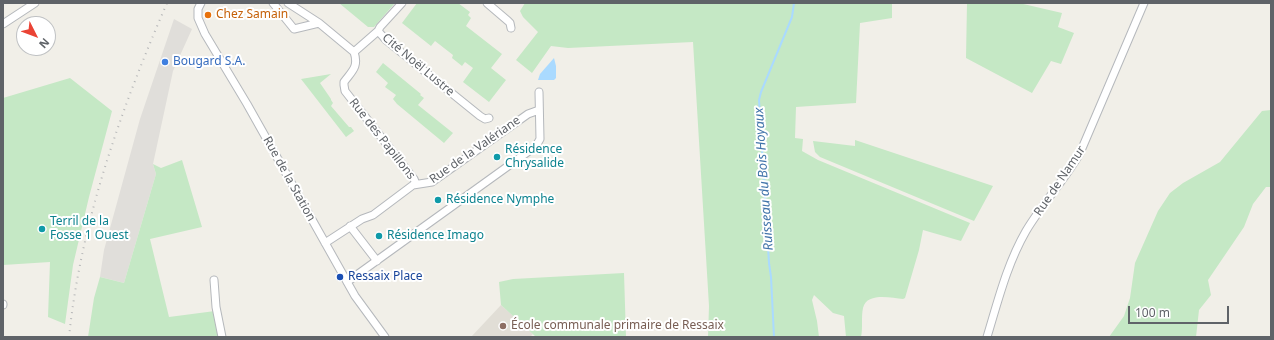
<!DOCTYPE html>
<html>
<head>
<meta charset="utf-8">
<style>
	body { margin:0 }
	#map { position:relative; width:1274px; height:340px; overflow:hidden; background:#f1efe8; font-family:"Noto Sans",sans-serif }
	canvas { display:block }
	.frame { position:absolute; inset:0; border:4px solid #5f6368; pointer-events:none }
	.north { position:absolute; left:16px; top:16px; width:40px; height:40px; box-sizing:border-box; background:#fff; border:1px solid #bfc1c3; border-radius:50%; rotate:132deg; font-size:11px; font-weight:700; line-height:16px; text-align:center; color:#5f6368 }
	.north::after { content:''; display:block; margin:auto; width:14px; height:18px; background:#ea4335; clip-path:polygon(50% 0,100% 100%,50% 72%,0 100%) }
	.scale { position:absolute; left:1128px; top:306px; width:101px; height:18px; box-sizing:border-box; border:2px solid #5f6368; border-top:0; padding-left:5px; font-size:12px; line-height:14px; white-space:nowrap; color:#5f6368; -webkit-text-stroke:3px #fff; paint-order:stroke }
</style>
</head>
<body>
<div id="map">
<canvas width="1274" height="340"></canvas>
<div class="frame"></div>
<div class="north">N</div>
<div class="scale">100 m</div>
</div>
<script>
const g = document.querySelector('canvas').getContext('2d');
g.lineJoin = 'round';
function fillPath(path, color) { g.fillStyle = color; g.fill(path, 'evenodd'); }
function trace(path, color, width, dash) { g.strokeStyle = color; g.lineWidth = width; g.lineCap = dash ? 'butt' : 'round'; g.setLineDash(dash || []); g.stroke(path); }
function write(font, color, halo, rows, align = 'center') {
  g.font = font + ' "Noto Sans",sans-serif'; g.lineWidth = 4; g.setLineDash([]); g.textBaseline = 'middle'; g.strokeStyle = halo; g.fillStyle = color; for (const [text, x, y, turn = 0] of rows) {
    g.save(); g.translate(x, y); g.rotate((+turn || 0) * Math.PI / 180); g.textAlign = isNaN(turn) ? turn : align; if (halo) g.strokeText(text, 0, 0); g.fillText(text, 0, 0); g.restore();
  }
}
const industrial = new Path2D(`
	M 174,19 L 192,29 L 173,71 L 153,164 L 156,174 L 124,283 L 100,277 L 104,250 L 140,119 Z`);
const education = new Path2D(`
	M 501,305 L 533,334 L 530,337 L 471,337 Z`);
const green = new Path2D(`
	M 339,3 L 395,3 L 374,27 L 368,27 Z
	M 417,3 L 458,3 L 470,12 L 468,15 L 471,18 L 466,26 L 502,54 L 491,68 L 506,80 L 489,102 L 463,82 L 473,68 L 465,62 L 462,66 L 452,58 L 453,55 L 435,41 L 431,46 L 402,23 Z
	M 525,3 L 892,3 L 892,18 L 860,23 L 856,103 L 796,107 L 795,138 L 803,139 L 802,151 L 818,160 L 970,223 L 961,241 L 923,230 L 919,250 L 905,298 L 903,299 C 891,298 867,292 863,308 C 861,317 863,328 861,337 L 846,337 L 844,316 L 833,313 L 814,295 L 812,300 L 817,321 L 819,337 L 708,337 L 709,306 L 693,42 L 568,48 L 551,46 L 532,73 L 516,60 L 538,32 L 523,17 L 520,11 Z
	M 967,3 L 1019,3 L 1062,13 L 1058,27 L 1074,33 L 1061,64 L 1051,61 L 1032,93 L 966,58 Z
	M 383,63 L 421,94 L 420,95 L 424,98 L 418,105 L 453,133 L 444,143 L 397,104 L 393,99 L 396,95 L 385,87 L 388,83 L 376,72 Z
	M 331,74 L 320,83 L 331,99 L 331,100 L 333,103 L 331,106 L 349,127 L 351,127 L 354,131 L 346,137 L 301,79 Z
	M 70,78 L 112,111 L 89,197 L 73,265 L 65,324 L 48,317 L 50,262 L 3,265 L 3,98 Z
	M 1271,110 L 1271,187 L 1266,187 L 1253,204 L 1244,227 L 1208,280 L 1211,295 L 1199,310 L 1196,337 L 1109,337 L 1124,316 L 1130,298 L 1135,263 L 1158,211 L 1170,193 L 1183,183 L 1220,162 L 1262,111 Z
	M 855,140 L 993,186 L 974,221 L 820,157 L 815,152 L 813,141 L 855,146 Z
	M 182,160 L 202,227 L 150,239 L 169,317 L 215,311 L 220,337 L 88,337 L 94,298 L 100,277 L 124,283 L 156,174 L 153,164 L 161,168 Z
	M 624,273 L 626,337 L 536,337 L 501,305 L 499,282 L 513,279 Z`);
const water = new Path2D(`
	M 554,58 L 556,66 L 556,78 L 554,80 L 538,80 L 540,74 Z`);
const stream = new Path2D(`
	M 774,337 L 771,277 L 769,263 L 759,100 L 761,92 L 792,17 L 794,3`);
const minor = new Path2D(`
	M 201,3 L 198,9 L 198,18 L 205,34 L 247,104 L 355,296 L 385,337
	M 273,3 L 294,29 L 319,23 L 354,52 C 359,67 352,71 344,82 L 344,85 L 345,91 L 414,179 L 416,184
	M 288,3 L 319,23
	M 487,3 L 508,21 L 510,23 L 511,28
	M 3,24 L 35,3
	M 378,31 L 386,40 L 480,116 L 485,119 L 489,118
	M 354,52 L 378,31 L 380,27 L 402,3
	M 350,226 L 377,261
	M 325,243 L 362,219 L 373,215 L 413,185 L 432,182 L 528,114 L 539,110
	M 214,280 L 216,307 L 222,337
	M 347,282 L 536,146 L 540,139 L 539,92
	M 3,305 L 3,304
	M 987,337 C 998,301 1007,264 1026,231 C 1042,204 1064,181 1080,153 L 1144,3`);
const rail = new Path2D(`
	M 69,337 C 81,221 121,109 167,3`);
const markers = [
	[208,15,4,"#e8710a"],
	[165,62,4,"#3f7fe0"],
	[497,157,4,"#0f9aa8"],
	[438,200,4,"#0f9aa8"],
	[42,229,4,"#0f9aa8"],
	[379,236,4,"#0f9aa8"],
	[340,277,4,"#1a4fb4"],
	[503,326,4,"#8d6e63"]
];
const foodNames = [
	["Chez Samain",216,15]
];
const shopNames = [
	["Bougard S.A.",173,62]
];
const streetNames = [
	["Cité Noël Lustre",418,65,40],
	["Rue des Papillons",382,139,52],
	["Rue de la Valériane",475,150,-35],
	["Rue de la Station",289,179,61],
	["Rue de Namur",1060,181,-56]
];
const cultureNames = [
	["Résidence",505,150],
	["Chrysalide",505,164],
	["Résidence Nymphe",446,200],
	["Terril de la",50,222],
	["Fosse 1 Ouest",50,236],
	["Résidence Imago",387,236]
];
const transitNames = [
	["Ressaix Place",348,277]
];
const educationNames = [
	["École communale primaire de Ressaix",511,326]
];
const waterNames = [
	["Ruisseau du Bois Hoyaux",764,179,-94]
];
fillPath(industrial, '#e0deda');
fillPath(education, '#e1ded6');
fillPath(green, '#c5e8c5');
fillPath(water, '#aadaff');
trace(stream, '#aadaff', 2);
trace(minor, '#b5b8bc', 9);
trace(minor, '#fff', 7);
trace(rail, '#b6b7b8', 2, [1, 5]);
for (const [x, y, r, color] of markers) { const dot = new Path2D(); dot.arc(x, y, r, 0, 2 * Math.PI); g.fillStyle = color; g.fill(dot); trace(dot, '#fff', 1.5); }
write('12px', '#c56008', '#fff', foodNames, 'left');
write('12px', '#366cbe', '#fff', shopNames, 'left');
write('12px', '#5f6368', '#fff', streetNames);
write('12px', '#0d838f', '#fff', cultureNames, 'left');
write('12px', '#164399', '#fff', transitNames, 'left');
write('12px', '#785e54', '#fff', educationNames, 'left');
write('italic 13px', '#4174aa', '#fff', waterNames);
</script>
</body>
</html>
